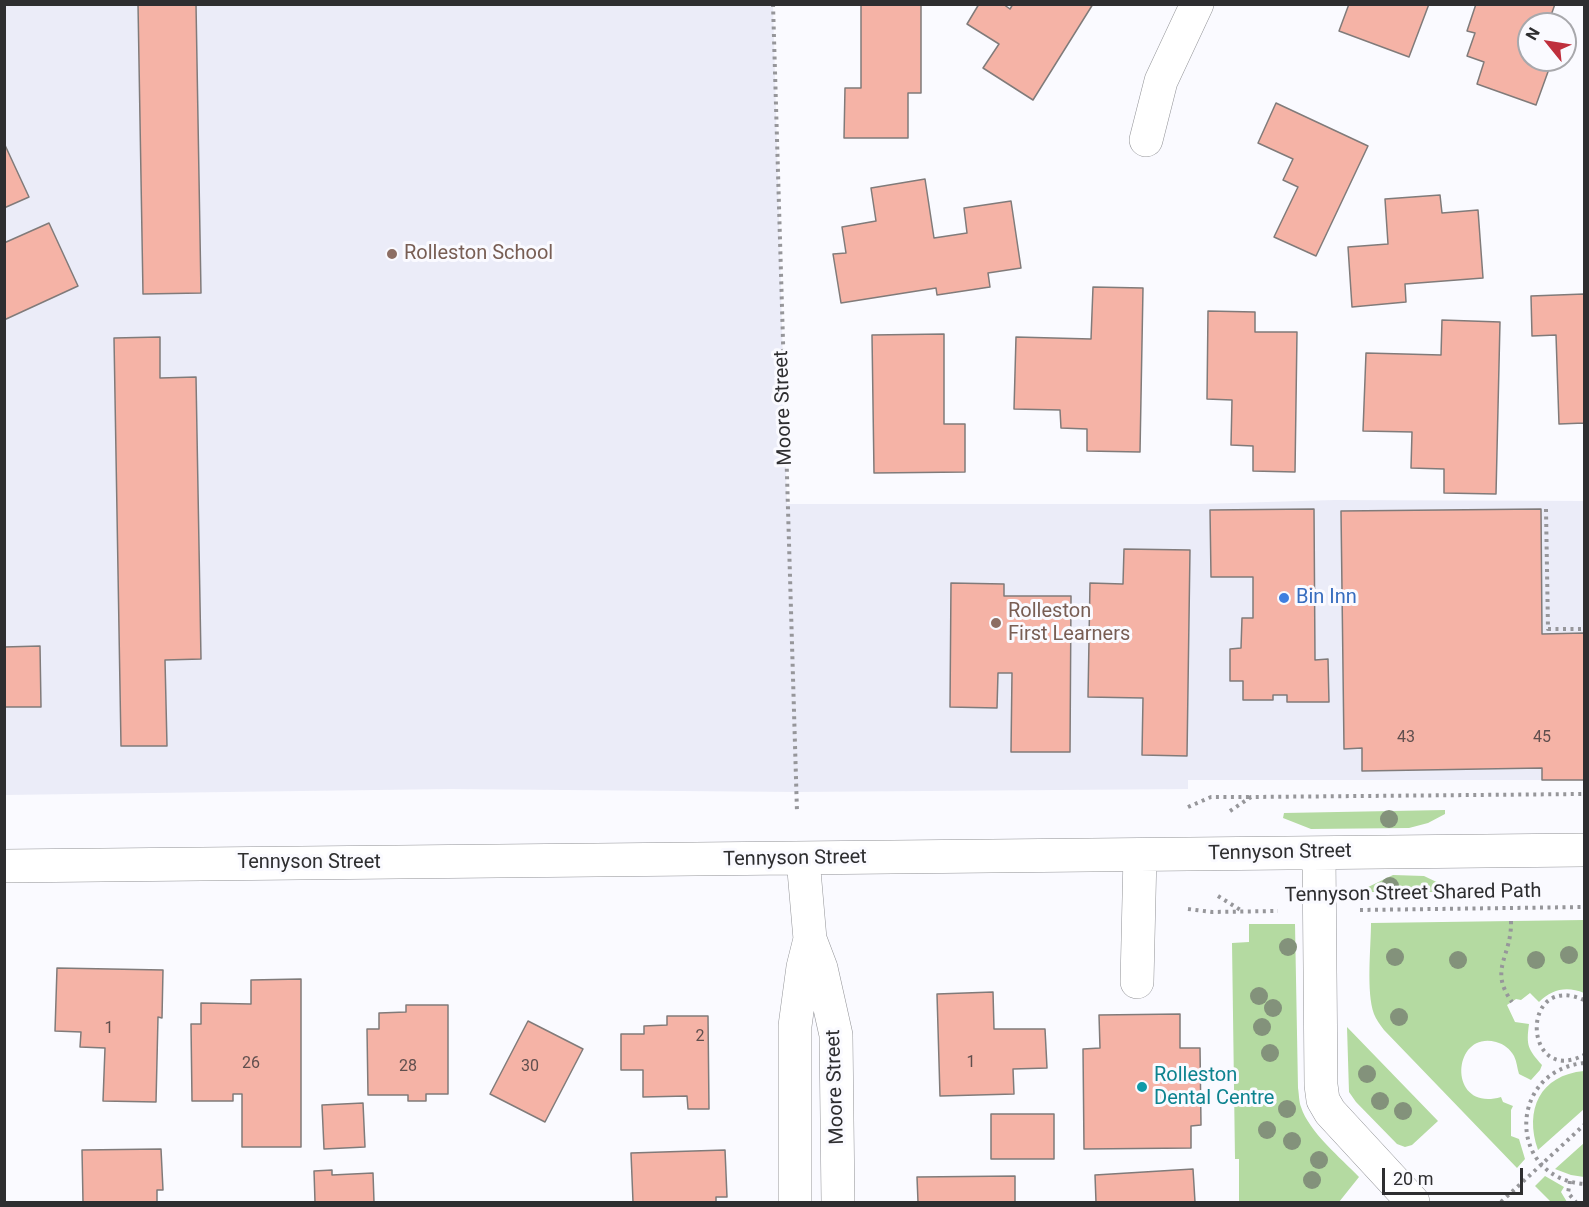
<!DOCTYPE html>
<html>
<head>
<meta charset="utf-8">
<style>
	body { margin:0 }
	#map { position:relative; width:1589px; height:1207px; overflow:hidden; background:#fafaff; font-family:Roboto,sans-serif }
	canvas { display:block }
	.frame { position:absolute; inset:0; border:6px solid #2e2e30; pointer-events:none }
	.north { position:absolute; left:1517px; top:12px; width:60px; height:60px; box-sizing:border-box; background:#fafaff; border:2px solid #a8a8ac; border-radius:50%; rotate:300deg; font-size:16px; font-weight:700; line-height:24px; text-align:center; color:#2e2e30 }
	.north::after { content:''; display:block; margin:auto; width:21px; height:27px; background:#bf2f3d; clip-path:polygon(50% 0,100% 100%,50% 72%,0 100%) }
	.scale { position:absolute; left:1382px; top:1168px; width:141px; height:27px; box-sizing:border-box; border:3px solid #2e2e30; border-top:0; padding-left:8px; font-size:18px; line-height:21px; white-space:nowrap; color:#2e2e30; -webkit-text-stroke:4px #fafaff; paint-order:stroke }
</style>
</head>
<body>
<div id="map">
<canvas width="1589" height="1207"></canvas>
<div class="frame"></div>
<div class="north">N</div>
<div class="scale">20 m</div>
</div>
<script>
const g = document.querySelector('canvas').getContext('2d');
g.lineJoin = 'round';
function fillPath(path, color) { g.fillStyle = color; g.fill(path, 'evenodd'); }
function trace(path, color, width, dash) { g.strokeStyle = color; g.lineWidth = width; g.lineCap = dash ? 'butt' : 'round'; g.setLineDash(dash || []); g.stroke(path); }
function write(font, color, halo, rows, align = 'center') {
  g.font = font + ' Roboto,sans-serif'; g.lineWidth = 6; g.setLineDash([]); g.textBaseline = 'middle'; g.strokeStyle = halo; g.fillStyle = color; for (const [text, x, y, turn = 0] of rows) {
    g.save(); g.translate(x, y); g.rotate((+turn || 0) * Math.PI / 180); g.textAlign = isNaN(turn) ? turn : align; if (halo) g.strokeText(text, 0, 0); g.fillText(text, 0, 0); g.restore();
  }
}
const built = new Path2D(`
	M 4,5 L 773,5 L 787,504 L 1199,504 L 1335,500 L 1584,501 L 1584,780 L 1188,780 L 1188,789 L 796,792 L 450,789 L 5,795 Z`);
const green = new Path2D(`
	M 1445,810 L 1445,814 L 1428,823 L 1409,828 L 1311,829 L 1283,818 L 1284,813 Z
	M 1393,875 L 1424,876 L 1447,887 L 1448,892 L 1364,892 L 1364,889 Z
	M 1584,920 L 1584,993 C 1567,986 1552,989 1539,1002 L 1530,993 L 1521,1000 L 1516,999 L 1507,1005 L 1515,1022 L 1529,1024 C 1526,1046 1528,1049 1542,1065 L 1540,1070 L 1531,1080 L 1519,1074 C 1517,1068 1517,1062 1514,1056 C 1510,1049 1504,1044 1496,1042 C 1451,1030 1447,1113 1501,1097 L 1503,1102 L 1513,1106 L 1511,1110 L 1511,1136 L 1519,1139 L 1525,1159 L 1517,1168 L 1384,1030 C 1380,1025 1376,1019 1374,1014 C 1366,992 1371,947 1371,923 Z
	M 1249,924 L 1295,924 L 1298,1088 C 1299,1094 1299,1102 1301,1107 C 1309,1132 1341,1158 1359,1177 L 1339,1202 L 1239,1202 L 1239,1159 L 1235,1159 L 1232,943 L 1249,942 Z
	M 1347,1027 L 1438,1121 L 1412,1145 L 1405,1147 L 1397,1144 L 1356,1102 L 1349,1092 Z
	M 1584,1071 L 1584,1109 L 1538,1150 C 1524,1110 1540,1075 1584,1071 Z
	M 1584,1143 L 1584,1177 L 1571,1175 L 1555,1169 Z
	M 1545,1176 L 1564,1187 L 1561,1192 L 1567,1202 L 1551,1202 L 1535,1186 Z`);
const building = new Path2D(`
	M 138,4 L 196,4 L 201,293 L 143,294 Z
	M 861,4 L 921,4 L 921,93 L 908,93 L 908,138 L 844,138 L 845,88 L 861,88 Z
	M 979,4 L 1003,4 L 1010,9 L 1013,4 L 1093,4 L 1033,100 L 983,68 L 999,44 L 967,24 Z
	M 1349,4 L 1429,4 L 1409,57 L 1339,31 Z
	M 1476,4 L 1555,4 L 1548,24 L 1529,24 L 1529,60 L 1536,60 L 1534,64 L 1549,69 L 1536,105 L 1477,84 L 1484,62 L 1467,56 L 1475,33 L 1467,31 Z
	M 1276,103 L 1368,146 L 1316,256 L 1274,237 L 1298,187 L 1283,180 L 1293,159 L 1258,143 Z
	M 4,143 L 29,197 L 4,208 Z
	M 925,179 L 934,238 L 967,233 L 964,208 L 1011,201 L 1021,268 L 988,273 L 990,287 L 937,295 L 936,288 L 841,303 L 833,254 L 846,253 L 842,227 L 876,221 L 871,188 Z
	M 1440,195 L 1442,213 L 1478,210 L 1483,278 L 1405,284 L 1406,302 L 1352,307 L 1348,247 L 1388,244 L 1385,199 Z
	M 49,223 L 78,286 L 4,320 L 4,243 Z
	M 1093,287 L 1143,288 L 1140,452 L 1087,451 L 1087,429 L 1061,428 L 1060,410 L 1014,409 L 1016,337 L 1091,339 Z
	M 1584,294 L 1584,445 L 1584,423 L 1559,424 L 1556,335 L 1532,336 L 1531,296 Z
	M 1208,311 L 1255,312 L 1255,332 L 1297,332 L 1295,472 L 1253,471 L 1253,446 L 1231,445 L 1232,400 L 1207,399 Z
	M 1442,320 L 1500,322 L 1496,494 L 1444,493 L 1444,469 L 1411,468 L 1412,432 L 1363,431 L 1366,353 L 1441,355 Z
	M 944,334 L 944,424 L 965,424 L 965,472 L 874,473 L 872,335 Z
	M 160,337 L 160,378 L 196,377 L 201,659 L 165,660 L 167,746 L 121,746 L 114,338 Z
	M 1314,509 L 1315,660 L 1328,659 L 1329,702 L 1287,702 L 1287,695 L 1273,695 L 1273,700 L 1243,700 L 1243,681 L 1230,681 L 1230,649 L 1241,648 L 1242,618 L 1253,618 L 1253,577 L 1211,577 L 1210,510 Z
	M 1541,509 L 1542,634 L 1584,633 L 1584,780 L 1542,780 L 1542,768 L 1362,771 L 1362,748 L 1344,749 L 1341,511 Z
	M 1124,549 L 1190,550 L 1187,756 L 1142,755 L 1143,698 L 1088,697 L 1090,583 L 1123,584 Z
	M 951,583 L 1004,584 L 1004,596 L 1071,596 L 1070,752 L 1011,752 L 1012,673 L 998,673 L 997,708 L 950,707 Z
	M 40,646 L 41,707 L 4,707 L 4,647 Z
	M 57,968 L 163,970 L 162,1018 L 158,1017 L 156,1102 L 103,1101 L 105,1048 L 80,1047 L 81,1032 L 55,1031 Z
	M 301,979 L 301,1147 L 242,1147 L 242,1094 L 233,1094 L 233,1101 L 192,1101 L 191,1024 L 201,1024 L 201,1003 L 251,1004 L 251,980 Z
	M 993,992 L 994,1029 L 1045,1029 L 1047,1068 L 1013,1069 L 1014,1094 L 940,1096 L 937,994 Z
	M 406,1005 L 448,1005 L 448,1094 L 426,1094 L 426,1101 L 408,1101 L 408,1095 L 368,1095 L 367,1029 L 379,1029 L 379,1013 L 406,1012 Z
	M 1180,1014 L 1180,1048 L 1200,1048 L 1201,1125 L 1191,1126 L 1191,1148 L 1084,1149 L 1083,1049 L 1100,1048 L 1099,1015 Z
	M 667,1016 L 708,1016 L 709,1109 L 688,1109 L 687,1096 L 643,1097 L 643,1070 L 621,1070 L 621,1034 L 644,1034 L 644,1026 L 667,1025 Z
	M 528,1021 L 583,1049 L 545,1122 L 490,1094 Z
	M 363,1103 L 365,1147 L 324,1149 L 322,1105 Z
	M 991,1114 L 1054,1114 L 1054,1159 L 991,1159 Z
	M 161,1149 L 163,1190 L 157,1190 L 157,1202 L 83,1202 L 82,1150 Z
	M 725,1150 L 727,1197 L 716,1197 L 716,1202 L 633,1202 L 631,1153 Z
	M 1193,1169 L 1195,1202 L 1096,1202 L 1095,1175 Z
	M 332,1170 L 332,1175 L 373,1173 L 374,1202 L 315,1202 L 314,1171 Z
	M 1015,1176 L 1015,1202 L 918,1202 L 917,1177 Z`);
const path = new Path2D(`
	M 773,4 L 797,812
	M 1546,509 L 1548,629 L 1584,629
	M 1188,807 L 1211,797 L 1251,797
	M 1230,811 L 1251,797 L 1584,794
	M 1218,896 L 1242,911
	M 1188,909 L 1212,912 L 1278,911
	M 1360,910 L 1584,907
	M 1511,921 C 1512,957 1488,969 1512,1002
	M 1584,1000 C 1519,971 1523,1087 1584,1055
	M 1584,1063 C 1507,1071 1507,1178 1584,1184
	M 1570,1181 L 1568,1193 L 1576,1202
	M 1501,1202 L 1584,1125`);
const minor = new Path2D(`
	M 1146,140 L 1161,81 L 1197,4
	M 1319,853 L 1321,1085 L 1323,1100 L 1330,1112 L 1413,1202
	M 803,859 L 810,939 L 821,968 L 836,1035 L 838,1202
	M 4,866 L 1584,850
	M 1137,982 L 1140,855
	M 795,1202 L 795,1026 L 803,967 L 810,939`);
const trees = [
	[1389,819],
	[1390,886],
	[1288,947],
	[1569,955],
	[1395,957],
	[1458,960],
	[1536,960],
	[1259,996],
	[1273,1008],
	[1399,1017],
	[1262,1027],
	[1270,1053],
	[1367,1074],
	[1380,1101],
	[1287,1109],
	[1403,1111],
	[1267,1130],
	[1292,1141],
	[1319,1160],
	[1312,1180]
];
const markers = [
	[392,254,6,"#8d6e63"],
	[1284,598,6,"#3f7fe0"],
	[996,623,6,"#8d6e63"],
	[1142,1087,6,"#0f9aa8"]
];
const numberNames = [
	["43",1406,738],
	["45",1542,738],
	["1",109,1029],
	["2",700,1037],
	["1",971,1063],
	["26",251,1064],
	["28",408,1067],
	["30",530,1067]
];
const educationNames = [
	["Rolleston School",404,254],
	["Rolleston",1008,612],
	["First Learners",1008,635]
];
const streetNames = [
	["Moore Street",784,408,-92],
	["Tennyson Street",1280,853,-1],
	["Tennyson Street",795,859,-1],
	["Tennyson Street",309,863],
	["Tennyson Street Shared Path",1413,894,-1],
	["Moore Street",836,1087,-92]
];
const shopNames = [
	["Bin Inn",1296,598]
];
const cultureNames = [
	["Rolleston",1154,1076],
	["Dental Centre",1154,1099]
];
fillPath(built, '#ebecf8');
fillPath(green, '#b4daa1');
fillPath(building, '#f5b3a6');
trace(building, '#807b7a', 1.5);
trace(minor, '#929397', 34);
trace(path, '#96969a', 4, [3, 4.5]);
trace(minor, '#fff', 33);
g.fillStyle = '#83927b';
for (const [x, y] of trees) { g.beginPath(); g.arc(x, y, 9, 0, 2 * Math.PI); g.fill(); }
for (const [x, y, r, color] of markers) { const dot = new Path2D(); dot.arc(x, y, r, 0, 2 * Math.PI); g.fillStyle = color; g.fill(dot); trace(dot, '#fafaff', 2); }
write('16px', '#604f4e', null, numberNames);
write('20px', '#785e54', '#fafaff', educationNames, 'left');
write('20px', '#2e2e30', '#fafaff', streetNames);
write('20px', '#366cbe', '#fafaff', shopNames, 'left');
write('20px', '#0d838f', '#fafaff', cultureNames, 'left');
</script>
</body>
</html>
